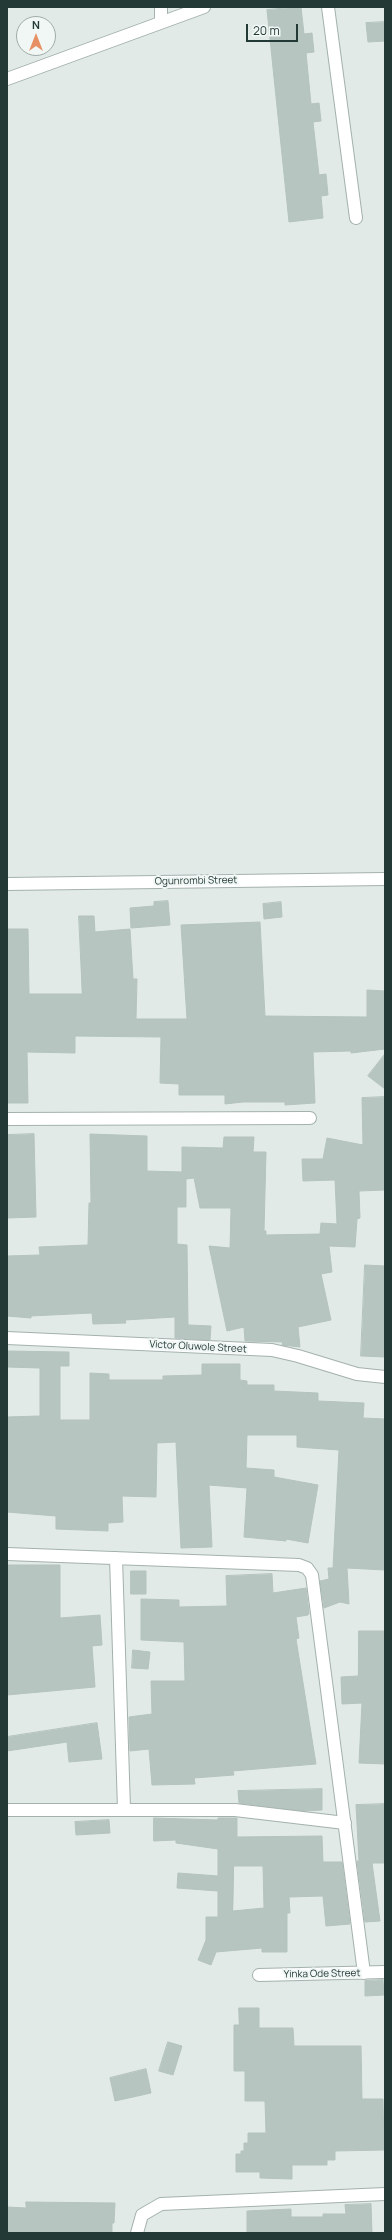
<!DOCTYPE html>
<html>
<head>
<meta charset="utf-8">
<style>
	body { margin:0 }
	#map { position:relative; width:392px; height:2240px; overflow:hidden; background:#e1eae7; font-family:Manrope,sans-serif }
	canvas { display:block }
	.frame { position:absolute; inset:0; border:8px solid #233935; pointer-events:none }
	.north { position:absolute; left:16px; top:16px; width:40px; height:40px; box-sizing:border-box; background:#f1f7f5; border:1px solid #9faba8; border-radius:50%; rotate:0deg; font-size:11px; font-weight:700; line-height:16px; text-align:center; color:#233935 }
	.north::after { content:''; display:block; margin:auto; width:14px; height:18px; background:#e69064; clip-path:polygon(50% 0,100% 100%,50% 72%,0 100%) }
	.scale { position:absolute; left:246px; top:24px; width:52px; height:18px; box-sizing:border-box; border:2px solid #233935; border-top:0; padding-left:5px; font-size:12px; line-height:14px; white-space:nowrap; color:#233935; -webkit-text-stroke:3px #f1f7f5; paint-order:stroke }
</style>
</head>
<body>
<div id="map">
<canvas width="392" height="2240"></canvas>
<div class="frame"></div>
<div class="north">N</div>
<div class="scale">20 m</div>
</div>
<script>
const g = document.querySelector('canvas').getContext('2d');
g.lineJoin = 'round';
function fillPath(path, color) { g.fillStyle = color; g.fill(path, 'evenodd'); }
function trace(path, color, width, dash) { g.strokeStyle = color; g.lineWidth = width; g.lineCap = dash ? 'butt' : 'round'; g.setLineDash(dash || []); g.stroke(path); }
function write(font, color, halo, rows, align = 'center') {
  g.font = font + ' Manrope,sans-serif'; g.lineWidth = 4; g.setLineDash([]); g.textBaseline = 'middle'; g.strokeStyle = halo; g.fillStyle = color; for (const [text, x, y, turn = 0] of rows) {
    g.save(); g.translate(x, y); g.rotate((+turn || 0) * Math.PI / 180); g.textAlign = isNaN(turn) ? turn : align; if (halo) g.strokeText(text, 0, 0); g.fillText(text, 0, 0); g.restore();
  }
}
const building = new Path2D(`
	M 301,7 L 304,34 L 312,33 L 314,52 L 306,53 L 311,104 L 319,103 L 321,121 L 313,122 L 319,175 L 326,174 L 328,195 L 321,196 L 323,218 L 289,222 L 267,10 Z
	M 385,22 L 385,41 L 368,42 L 366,23 Z
	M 168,901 L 170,925 L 131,928 L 130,908 L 154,906 L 154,902 Z
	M 281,902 L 282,917 L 264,919 L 263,904 Z
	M 79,916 L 94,916 L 95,932 L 130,929 L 133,979 L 137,979 L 136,1019 L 187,1019 L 181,925 L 260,922 L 265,1016 L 367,1017 L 367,990 L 385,991 L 385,1049 L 351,1053 L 351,1051 L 313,1052 L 315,1103 L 285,1105 L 285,1102 L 243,1102 L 225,1104 L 225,1095 L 179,1095 L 179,1084 L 160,1083 L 161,1037 L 75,1036 L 75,1053 L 27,1052 L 28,1103 L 7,1103 L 7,929 L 28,929 L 29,994 L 82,994 Z
	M 385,1054 L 385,1089 L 368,1076 Z
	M 385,1097 L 385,1190 L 359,1191 L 360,1218 L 357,1219 L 355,1247 L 329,1246 L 332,1272 L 321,1274 L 331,1320 L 298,1327 L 300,1347 L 282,1345 L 283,1342 L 245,1341 L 244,1327 L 227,1331 L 209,1246 L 230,1248 L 231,1208 L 200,1208 L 194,1178 L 186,1179 L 186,1207 L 177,1207 L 177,1244 L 187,1245 L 188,1325 L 211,1326 L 210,1340 L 175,1338 L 175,1317 L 125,1320 L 126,1323 L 93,1324 L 92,1313 L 31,1316 L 31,1318 L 7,1316 L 7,1256 L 40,1255 L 39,1247 L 88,1245 L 89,1203 L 91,1203 L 90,1134 L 147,1136 L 147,1171 L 182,1172 L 182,1147 L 223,1148 L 224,1137 L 254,1137 L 253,1152 L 266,1152 L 264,1231 L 266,1231 L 266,1235 L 320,1234 L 321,1223 L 337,1224 L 335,1180 L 303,1181 L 302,1159 L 323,1159 L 327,1138 L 363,1145 L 362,1098 Z
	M 34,1134 L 36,1217 L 7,1218 L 7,1135 Z
	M 365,1265 L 385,1266 L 385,1357 L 361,1356 Z
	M 7,1351 L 69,1352 L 69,1366 L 60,1366 L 60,1420 L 90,1420 L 90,1373 L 109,1374 L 109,1380 L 163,1380 L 163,1376 L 202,1375 L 202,1364 L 240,1364 L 240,1380 L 247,1381 L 247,1385 L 274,1385 L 274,1391 L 318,1393 L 318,1401 L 364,1403 L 363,1418 L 385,1419 L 385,1570 L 347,1568 L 349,1604 L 340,1602 L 324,1608 L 320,1581 L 329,1579 L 328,1568 L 333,1568 L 339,1450 L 297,1447 L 297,1435 L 247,1435 L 246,1468 L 274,1470 L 274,1477 L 318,1485 L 308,1543 L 286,1539 L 286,1541 L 244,1537 L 247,1488 L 209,1485 L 212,1547 L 181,1548 L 176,1442 L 157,1443 L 156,1497 L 122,1496 L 123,1522 L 108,1523 L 108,1531 L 56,1529 L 56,1516 L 7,1512 L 7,1417 L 40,1416 L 40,1368 L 7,1367 Z
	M 7,1565 L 60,1565 L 60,1618 L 100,1615 L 102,1645 L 92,1646 L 95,1687 L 7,1695 Z
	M 131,1571 L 146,1571 L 146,1594 L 131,1594 Z
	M 272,1574 L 273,1593 L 306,1588 L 309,1613 L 308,1615 L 296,1617 L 299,1638 L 296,1639 L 316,1764 L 233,1771 L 234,1775 L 194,1778 L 195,1784 L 152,1785 L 149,1749 L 130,1751 L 129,1717 L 152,1714 L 151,1681 L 185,1681 L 184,1642 L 141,1640 L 141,1599 L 179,1600 L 179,1607 L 227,1606 L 226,1576 Z
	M 359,1631 L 385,1631 L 385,1764 L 359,1763 L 362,1703 L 342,1704 L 341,1677 L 358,1676 Z
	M 133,1650 L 150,1652 L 148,1669 L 132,1668 Z
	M 97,1723 L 102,1759 L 69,1762 L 67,1742 L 7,1751 L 7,1737 Z
	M 322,1789 L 322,1810 L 304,1811 L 239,1803 L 238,1791 Z
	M 385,1804 L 385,1863 L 372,1863 L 380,1921 L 365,1922 L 357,1861 L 359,1861 L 356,1805 Z
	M 154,1818 L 218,1820 L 218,1818 L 237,1818 L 237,1837 L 322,1836 L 323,1862 L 342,1862 L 350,1924 L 326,1926 L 323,1896 L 289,1897 L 290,1913 L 287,1913 L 287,1952 L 262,1952 L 262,1948 L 216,1952 L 211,1965 L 198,1960 L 206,1940 L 206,1917 L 218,1917 L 218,1891 L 177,1888 L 178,1873 L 218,1876 L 218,1849 L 176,1843 L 176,1840 L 154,1841 ZM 234,1866 L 263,1866 L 264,1908 L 233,1911 Z
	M 109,1820 L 110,1833 L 76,1835 L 75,1822 Z
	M 383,1980 L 384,1995 L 365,1996 L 365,1981 Z
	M 239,2008 L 259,2008 L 259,2028 L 293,2028 L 294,2046 L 361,2046 L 362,2099 L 383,2099 L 384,2150 L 335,2151 L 335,2160 L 327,2160 L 327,2165 L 292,2165 L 292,2179 L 260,2178 L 260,2172 L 236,2172 L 236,2154 L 241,2154 L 241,2151 L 244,2151 L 244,2143 L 248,2143 L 248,2133 L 266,2133 L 265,2101 L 245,2101 L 245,2071 L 234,2071 L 234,2025 L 239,2025 Z
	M 168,2042 L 182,2046 L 173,2075 L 159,2071 Z
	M 146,2069 L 151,2093 L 115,2101 L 110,2078 Z
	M 26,2202 L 115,2203 L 114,2223 L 112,2223 L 112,2233 L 7,2233 L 7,2207 L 26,2208 Z
	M 371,2204 L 372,2233 L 247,2233 L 247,2211 L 291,2209 L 291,2217 L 323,2217 L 323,2214 L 346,2214 L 345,2205 Z`);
const minor = new Path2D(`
	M 161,7 L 161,22
	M 328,7 L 356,218
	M 7,79 L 204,7
	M 7,884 L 385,879
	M 7,1119 L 310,1118
	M 7,1338 L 272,1350 L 298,1356 L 357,1374 L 385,1377
	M 7,1554 L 299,1565 L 307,1568 L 312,1575 L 364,1973
	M 116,1558 L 124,1809
	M 7,1810 L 235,1810 L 345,1823
	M 259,1975 L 385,1972
	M 137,2233 L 142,2215 L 161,2204 L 385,2194`);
const streetNames = [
	["Ogunrombi Street",196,881,-1],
	["Victor Oluwole Street",198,1347,3],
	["Yinka Ode Street",322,1974,-1]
];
fillPath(building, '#b7c5c0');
trace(building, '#b4c3be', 1);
trace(minor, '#a4b1ae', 14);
trace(minor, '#fff', 12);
write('10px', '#233935', '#f1f7f5', streetNames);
</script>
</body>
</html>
